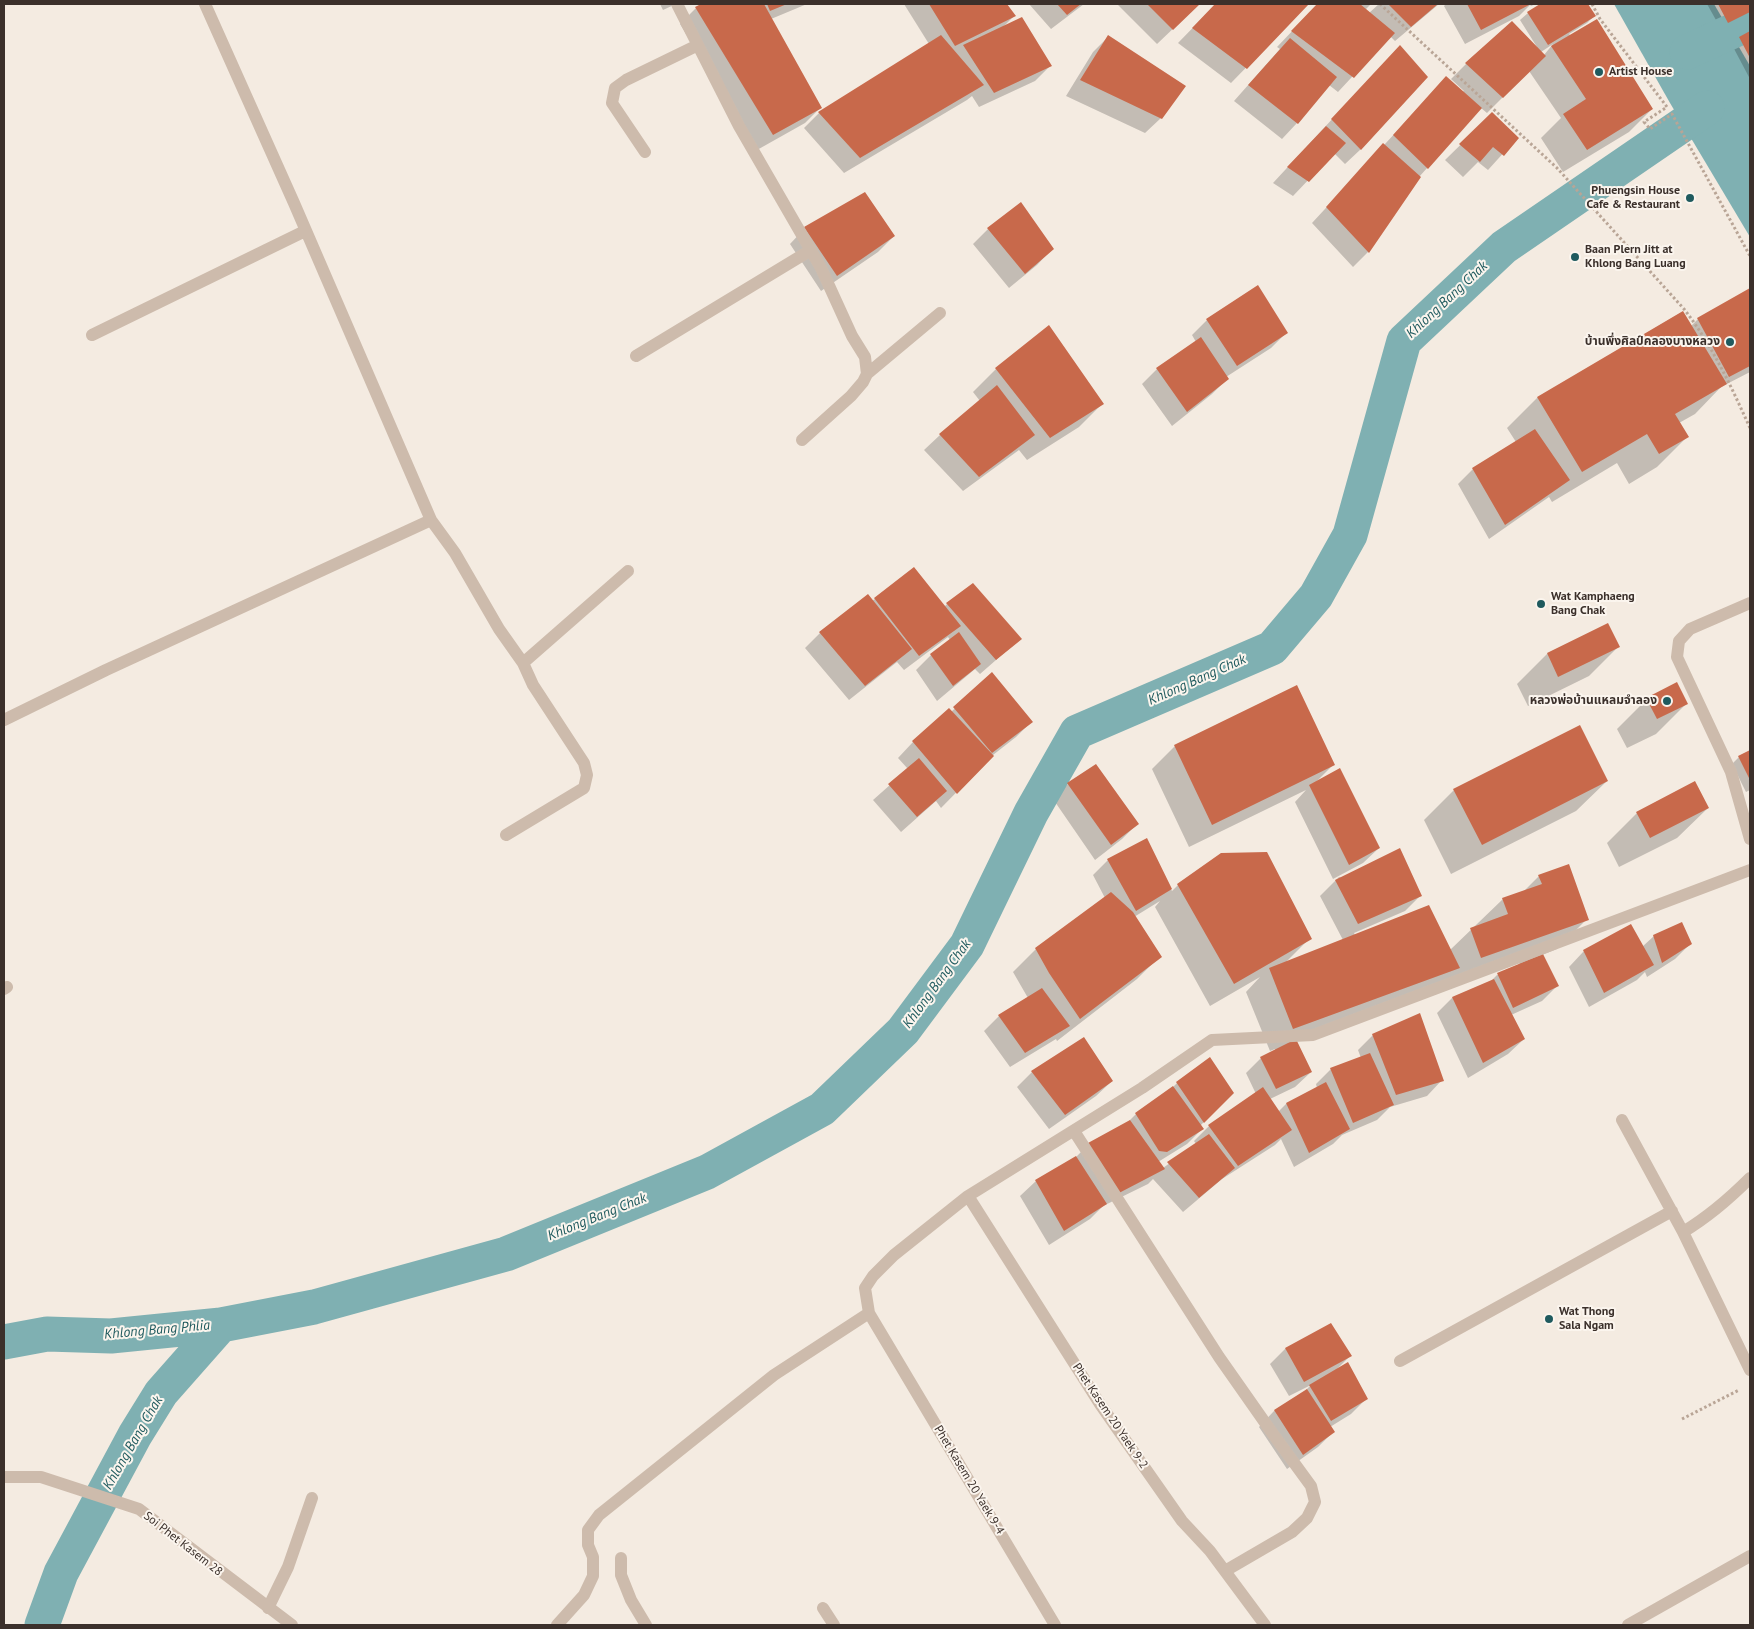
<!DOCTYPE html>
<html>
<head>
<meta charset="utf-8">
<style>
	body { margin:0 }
	#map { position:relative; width:1754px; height:1629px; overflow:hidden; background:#f4ebe1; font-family:"PT Sans",sans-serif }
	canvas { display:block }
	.frame { position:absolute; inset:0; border:5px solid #3b302b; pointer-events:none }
</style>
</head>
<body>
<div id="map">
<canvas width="1754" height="1629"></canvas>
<div class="frame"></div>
</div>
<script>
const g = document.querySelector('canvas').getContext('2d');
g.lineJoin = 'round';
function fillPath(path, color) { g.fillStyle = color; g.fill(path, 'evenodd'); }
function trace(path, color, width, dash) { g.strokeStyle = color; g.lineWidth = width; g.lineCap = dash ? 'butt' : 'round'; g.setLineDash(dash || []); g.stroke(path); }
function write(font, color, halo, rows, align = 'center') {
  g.font = font + ' "PT Sans","Noto Sans Thai",sans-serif'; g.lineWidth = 4; g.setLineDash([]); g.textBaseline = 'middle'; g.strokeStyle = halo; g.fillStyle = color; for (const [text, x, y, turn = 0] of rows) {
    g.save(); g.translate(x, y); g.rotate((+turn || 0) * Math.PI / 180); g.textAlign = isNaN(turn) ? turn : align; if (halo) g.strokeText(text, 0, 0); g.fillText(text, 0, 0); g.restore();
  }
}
const water = new Path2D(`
	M 1614,4 L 1714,4 L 1750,66 L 1750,237 L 1670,103 Z`);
const shadow = new Path2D(`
	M 660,4 L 676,4 L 663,10 Z
	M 703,4 L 807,4 L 771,19 L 820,108 L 805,123 L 757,150 L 680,24 L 696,8 Z
	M 904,4 L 1006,4 L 1014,16 L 1002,28 L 1050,66 L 1035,81 L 979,107 L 972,96 L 967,100 L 844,173 L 804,128 L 819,113 L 929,44 Z
	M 1029,4 L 1084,4 L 1051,29 Z
	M 1117,4 L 1199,4 L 1157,44 Z
	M 1216,4 L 1308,4 L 1231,83 L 1178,43 Z
	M 1318,4 L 1371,4 L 1365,10 L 1369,13 L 1379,4 L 1439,4 L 1395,41 L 1390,36 L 1338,92 L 1329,85 L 1297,123 L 1282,139 L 1234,101 L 1280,49 L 1277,47 Z
	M 1446,4 L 1536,4 L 1531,6 L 1530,5 L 1519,16 L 1465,44 L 1444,6 Z
	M 1542,4 L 1587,4 L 1594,16 L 1587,23 L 1569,34 L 1571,36 L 1652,109 L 1629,132 L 1563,172 L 1541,138 L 1561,118 L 1529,71 L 1487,113 L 1481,108 L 1419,177 L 1368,252 L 1353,267 L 1312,223 L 1446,78 L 1462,92 L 1464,91 L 1451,79 L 1466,64 L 1537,47 L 1520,20 L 1528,13 ZM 1553,44 L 1544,55 L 1541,52 Z
	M 1707,4 L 1750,4 L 1750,14 L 1721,29 Z
	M 1750,32 L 1750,79 L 1732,45 L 1740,38 Z
	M 1108,37 L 1161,118 L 1145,133 L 1066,96 L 1093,52 Z
	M 1385,62 L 1361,149 L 1345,164 L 1334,153 L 1293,196 L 1273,183 Z
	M 1492,114 L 1517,138 L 1488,170 L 1478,162 L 1463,177 L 1445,160 Z
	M 1021,204 L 1052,249 L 1037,265 L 1009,288 L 973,244 L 988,229 Z
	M 805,228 L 894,236 L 878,252 L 821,291 L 790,244 Z
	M 1750,289 L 1750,372 L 1721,387 L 1695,414 L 1679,423 L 1687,437 L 1657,467 L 1629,484 L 1617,463 L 1552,502 L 1549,497 L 1489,539 L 1458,484 L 1473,469 L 1516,442 L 1507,428 L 1537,398 L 1682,312 L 1691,326 L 1698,319 Z
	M 1207,320 L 1286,333 L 1271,348 L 1226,377 L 1228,378 L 1212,394 L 1172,426 L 1142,384 L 1157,369 L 1196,342 L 1192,335 Z
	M 996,369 L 1102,404 L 1079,427 L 1027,460 L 1019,450 L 963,491 L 924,450 L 940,435 L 980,401 L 973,392 Z
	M 875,599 L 944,607 L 947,604 L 1020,639 L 980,674 L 975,669 L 937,701 L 916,670 L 931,655 L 950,640 L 948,637 L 904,670 L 897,662 L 849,700 L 805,648 L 820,633 Z
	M 1608,625 L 1619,646 L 1589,676 L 1528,706 L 1517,684 L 1547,654 Z
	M 992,674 L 1031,722 L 1016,737 L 993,755 L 941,808 L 936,801 L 901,832 L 873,800 L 908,769 L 898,758 L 913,742 L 951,712 Z
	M 1647,699 L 1686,704 L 1656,734 L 1627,748 L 1617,729 Z
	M 1175,746 L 1333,765 L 1316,782 L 1379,848 L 1363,863 L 1333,879 L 1295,802 L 1306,790 L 1189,847 L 1152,769 Z
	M 1750,752 L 1750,790 L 1746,792 L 1732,764 L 1739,757 Z
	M 1607,781 L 1576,811 L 1451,874 L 1424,820 L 1454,790 Z
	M 1068,784 L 1137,824 L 1122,839 L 1095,860 L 1053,799 Z
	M 1708,808 L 1677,838 L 1619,867 L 1607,843 L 1637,813 Z
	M 1146,840 L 1172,891 L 1178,885 L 1310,938 L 1286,962 L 1343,940 L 1320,896 L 1339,877 L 1420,896 L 1405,911 L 1354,933 L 1355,935 L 1450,950 L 1503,899 L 1524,891 L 1539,876 L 1587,919 L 1557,949 L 1542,955 L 1557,986 L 1542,1001 L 1511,1015 L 1524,1039 L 1508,1054 L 1468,1078 L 1437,1013 L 1452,998 L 1490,982 L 1497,975 L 1520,965 L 1519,963 L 1296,1042 L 1311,1072 L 1295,1087 L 1270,1099 L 1278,1112 L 1286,1104 L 1317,1088 L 1316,1084 L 1331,1069 L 1361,1058 L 1358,1050 L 1373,1035 L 1442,1080 L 1427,1096 L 1390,1107 L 1377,1120 L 1342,1135 L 1333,1144 L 1294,1167 L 1281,1139 L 1275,1145 L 1222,1179 L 1183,1212 L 1153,1179 L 1148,1184 L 1103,1206 L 1090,1219 L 1049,1245 L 1020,1196 L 1036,1181 L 1074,1159 L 1089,1144 L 1127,1123 L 1136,1114 L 1170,1090 L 1177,1083 L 1232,1093 L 1200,1126 L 1202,1129 L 1187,1144 L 1158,1162 L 1163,1168 L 1196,1144 L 1194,1141 L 1209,1126 L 1256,1094 L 1246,1073 L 1261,1058 L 1275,1051 L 1275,1049 L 1270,1051 L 1246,992 L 1260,977 L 1210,1006 L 1155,907 L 1160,901 L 1134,917 L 1160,956 L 1137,979 L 1057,1041 L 1056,1039 L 1010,1067 L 984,1031 L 999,1016 L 1028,998 L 1013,972 L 1036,949 L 1105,898 L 1093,875 L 1108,860 Z
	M 1654,936 L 1690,944 L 1675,959 L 1647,977 L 1645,972 L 1637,980 L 1589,1007 L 1569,967 L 1584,951 L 1642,947 Z
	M 1032,1072 L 1112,1081 L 1096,1096 L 1049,1129 L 1017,1087 Z
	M 1330,1325 L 1350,1356 L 1337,1369 L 1367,1398 L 1351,1414 L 1330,1427 L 1333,1432 L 1318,1447 L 1287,1469 L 1259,1427 L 1274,1411 L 1303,1393 L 1311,1385 L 1289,1396 L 1270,1364 L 1285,1349 Z`);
const canal = new Path2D(`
	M 1687,52 L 1750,23
	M 4,1342 L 47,1334 L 111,1336 L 221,1325
	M 42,1625 L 61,1573 L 135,1435 L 161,1393 L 221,1325 L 314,1307 L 506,1254 L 707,1172 L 822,1109 L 903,1031 L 967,945 L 1031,813 L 1077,732 L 1272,648 L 1316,596 L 1350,535 L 1404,341 L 1504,247 L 1707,108`);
const building = new Path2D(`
	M 701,4 L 764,4 L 822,108 L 773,135 L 695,7 Z
	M 767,4 L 787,4 L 770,11 Z
	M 929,4 L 1007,4 L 1016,16 L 955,46 Z
	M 1057,4 L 1081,4 L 1067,15 Z
	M 1147,4 L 1200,4 L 1173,30 Z
	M 1215,4 L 1309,4 L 1247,69 L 1192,28 Z
	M 1317,4 L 1360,4 L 1395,33 L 1354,78 L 1291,31 Z
	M 1388,4 L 1438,4 L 1411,27 Z
	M 1467,4 L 1531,4 L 1481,30 Z
	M 1540,4 L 1588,4 L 1596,16 L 1548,45 L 1527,12 Z
	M 1718,4 L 1750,4 L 1750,12 L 1728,23 Z
	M 1022,17 L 1052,66 L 994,93 L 963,45 Z
	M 1597,19 L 1653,109 L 1587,150 L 1563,114 L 1586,99 L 1551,46 Z
	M 1512,21 L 1546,56 L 1503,98 L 1465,63 Z
	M 1750,31 L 1750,58 L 1739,37 Z
	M 941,35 L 984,85 L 860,158 L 818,112 Z
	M 1108,35 L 1186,86 L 1162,119 L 1080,80 Z
	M 1290,38 L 1337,77 L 1298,124 L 1248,85 Z
	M 1400,45 L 1428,77 L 1361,150 L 1331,119 Z
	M 1446,76 L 1482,108 L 1428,169 L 1393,135 Z
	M 1492,112 L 1519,138 L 1504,156 L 1493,147 L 1480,162 L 1459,144 Z
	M 1326,126 L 1346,143 L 1309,182 L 1287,167 Z
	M 1383,143 L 1421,177 L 1369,253 L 1326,207 Z
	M 865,192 L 895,236 L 837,276 L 804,227 Z
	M 1021,202 L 1054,249 L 1025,274 L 987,228 Z
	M 1258,285 L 1288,333 L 1237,366 L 1206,319 Z
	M 1750,288 L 1750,366 L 1729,377 L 1697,318 Z
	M 1683,311 L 1727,384 L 1675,414 L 1689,437 L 1659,454 L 1647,434 L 1582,472 L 1537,397 Z
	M 1049,325 L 1104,404 L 1050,438 L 995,368 Z
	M 1201,337 L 1229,379 L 1187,412 L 1156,368 Z
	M 997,385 L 1035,435 L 979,477 L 939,434 Z
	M 1535,429 L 1570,480 L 1505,525 L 1472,468 Z
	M 914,567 L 961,626 L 919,656 L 874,598 Z
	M 973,583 L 1022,639 L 996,660 L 946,603 Z
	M 868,594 L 912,649 L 865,686 L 819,632 Z
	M 1608,623 L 1620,647 L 1558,677 L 1547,653 Z
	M 959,632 L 981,664 L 953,686 L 930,654 Z
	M 992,672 L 1033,722 L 992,753 L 953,707 Z
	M 1677,682 L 1688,704 L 1657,719 L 1646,698 Z
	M 1297,685 L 1335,765 L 1212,825 L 1174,745 Z
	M 949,708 L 994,756 L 957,794 L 912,741 Z
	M 1580,725 L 1608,781 L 1482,845 L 1453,789 Z
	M 1750,750 L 1750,780 L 1738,756 Z
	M 919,758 L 947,791 L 917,817 L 888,784 Z
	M 1096,764 L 1139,824 L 1111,845 L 1067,783 Z
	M 1340,768 L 1380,848 L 1349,865 L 1309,785 Z
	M 1695,781 L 1709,808 L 1650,838 L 1636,812 Z
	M 1147,838 L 1172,889 L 1136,911 L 1107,859 Z
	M 1400,848 L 1422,896 L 1358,924 L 1335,880 Z
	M 1267,852 L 1312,939 L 1234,984 L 1177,884 L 1221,853 Z
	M 1569,864 L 1589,920 L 1481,958 L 1470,928 L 1508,914 L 1502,898 L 1542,884 L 1538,875 Z
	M 1111,892 L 1133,912 L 1162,957 L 1080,1019 L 1049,973 L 1035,948 Z
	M 1429,905 L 1460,968 L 1293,1029 L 1269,968 Z
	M 1682,922 L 1692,944 L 1662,963 L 1653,935 Z
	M 1631,924 L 1654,965 L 1604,993 L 1583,950 Z
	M 1543,954 L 1559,986 L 1513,1008 L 1497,973 Z
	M 1494,979 L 1525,1039 L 1483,1063 L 1452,997 Z
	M 1042,988 L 1070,1026 L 1025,1053 L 998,1015 Z
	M 1420,1013 L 1444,1081 L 1396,1095 L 1372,1034 Z
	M 1084,1037 L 1113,1081 L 1065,1115 L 1031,1071 Z
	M 1296,1039 L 1312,1072 L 1276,1089 L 1260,1057 Z
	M 1370,1053 L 1394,1105 L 1353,1123 L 1330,1068 Z
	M 1210,1057 L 1234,1093 L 1204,1123 L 1176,1082 Z
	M 1326,1082 L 1350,1129 L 1309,1153 L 1286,1103 Z
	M 1173,1086 L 1204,1129 L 1167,1152 L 1159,1151 L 1135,1113 Z
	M 1263,1087 L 1292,1130 L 1238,1166 L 1208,1125 Z
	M 1130,1120 L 1165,1169 L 1119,1193 L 1088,1143 Z
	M 1209,1134 L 1235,1168 L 1199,1198 L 1167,1162 Z
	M 1076,1156 L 1107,1204 L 1064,1231 L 1035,1180 Z
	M 1331,1323 L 1352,1356 L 1304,1382 L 1285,1348 Z
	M 1348,1362 L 1368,1399 L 1331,1421 L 1309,1385 Z
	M 1307,1389 L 1335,1432 L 1303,1455 L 1274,1410 Z`);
const path = new Path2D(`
	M 1380,4 L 1557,168 L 1684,309 C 1712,345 1731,386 1750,428
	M 1592,4 L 1600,19 L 1667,107 L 1644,122 L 1650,129 L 1672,114 L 1750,256
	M 1682,1419 L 1739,1390`);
const service = new Path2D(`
	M 1622,1120 L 1683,1232 L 1750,1370
	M 1683,1232 C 1708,1217 1729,1199 1750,1178
	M 1400,1361 L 1672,1211`);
const minor = new Path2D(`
	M 205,4 L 294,203 L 431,520 L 455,553 L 499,629 L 523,663 L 533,685 L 584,763 L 587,775 L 584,788 L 506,835
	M 677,4 L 739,126 L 821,268 L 852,336 L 865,357 L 867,374 L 863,382 L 851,396 L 802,440
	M 645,152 L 612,103 L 615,88 L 626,80 L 698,45
	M 92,335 L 305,231
	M 636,356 L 811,250
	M 867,374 L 940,313
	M 1750,603 L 1690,629 L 1679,641 L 1677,657 L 1731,772 L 1750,839
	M 523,663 L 628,571
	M 4,720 L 106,670 L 431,520
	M 4,989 L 7,987
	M 1074,1131 L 1219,1357 L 1273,1434 L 1311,1486 L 1315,1502 L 1307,1518 L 1292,1532 L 1225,1571
	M 968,1196 L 1100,1404 L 1182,1521 L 1210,1551 L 1265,1625
	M 4,1477 L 41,1477 L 139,1509 L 292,1625
	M 621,1558 L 621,1575 L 631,1600 L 646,1625
	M 268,1608 L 288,1567 L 312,1498
	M 823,1608 L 834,1625
	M 557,1625 L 584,1595 L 593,1576 L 593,1557 L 588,1545 L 588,1530 L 599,1515 L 774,1375 L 869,1313
	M 1055,1625 L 869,1313 L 865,1288 L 873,1276 L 894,1255 L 968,1196 L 1142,1088 L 1212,1040 L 1313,1035 L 1750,870
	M 1628,1625 L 1750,1556`);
const markers = [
	[1599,72,5,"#1f5a5e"],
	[1690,198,5,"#1f5a5e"],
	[1575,257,5,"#1f5a5e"],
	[1730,342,5,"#1f5a5e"],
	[1541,604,5,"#1f5a5e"],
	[1667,701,5,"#1f5a5e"],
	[1549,1319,5,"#1f5a5e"]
];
const poiNames = [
	["Artist House",1609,72],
	["Phuengsin House",1680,191,"right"],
	["Cafe & Restaurant",1680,205,"right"],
	["Baan Plern Jitt at",1585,250],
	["Khlong Bang Luang",1585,264],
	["บ้านพึ่งศิลป์คลองบางหลวง",1720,342,"right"],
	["Wat Kamphaeng",1551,597],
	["Bang Chak",1551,611],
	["หลวงพ่อบ้านแหลมจำลอง",1657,701,"right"],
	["Wat Thong",1559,1312],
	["Sala Ngam",1559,1326]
];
const streetNames = [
	["Phet Kasem 20 Yaek 9-2",1110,1416,56],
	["Phet Kasem 20 Yaek 9-4",969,1480,59],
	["Soi Phet Kasem 28",183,1544,38]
];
const waterNames = [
	["Khlong Bang Chak",1447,300,-43],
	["Khlong Bang Chak",1197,680,-24],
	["Khlong Bang Chak",937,984,-54],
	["Khlong Bang Chak",597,1217,-22],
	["Khlong Bang Phlia",157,1330,-5],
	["Khlong Bang Chak",133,1443,-60]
];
fillPath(water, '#7fb0b2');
fillPath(shadow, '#0003');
trace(canal, '#7fb0b2', 35);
fillPath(building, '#c8694b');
trace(path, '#b9a596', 3, [2.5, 2.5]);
trace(service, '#cdbbac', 12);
trace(minor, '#cdbbac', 12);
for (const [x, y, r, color] of markers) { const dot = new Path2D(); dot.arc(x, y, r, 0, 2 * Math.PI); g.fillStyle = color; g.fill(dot); trace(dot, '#fbf5ee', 2); }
write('bold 12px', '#3b302b', '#fbf5ee', poiNames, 'left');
write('12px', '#3b302b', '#fbf5ee', streetNames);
write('italic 14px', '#1f5a5e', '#fbf5ee', waterNames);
</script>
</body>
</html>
